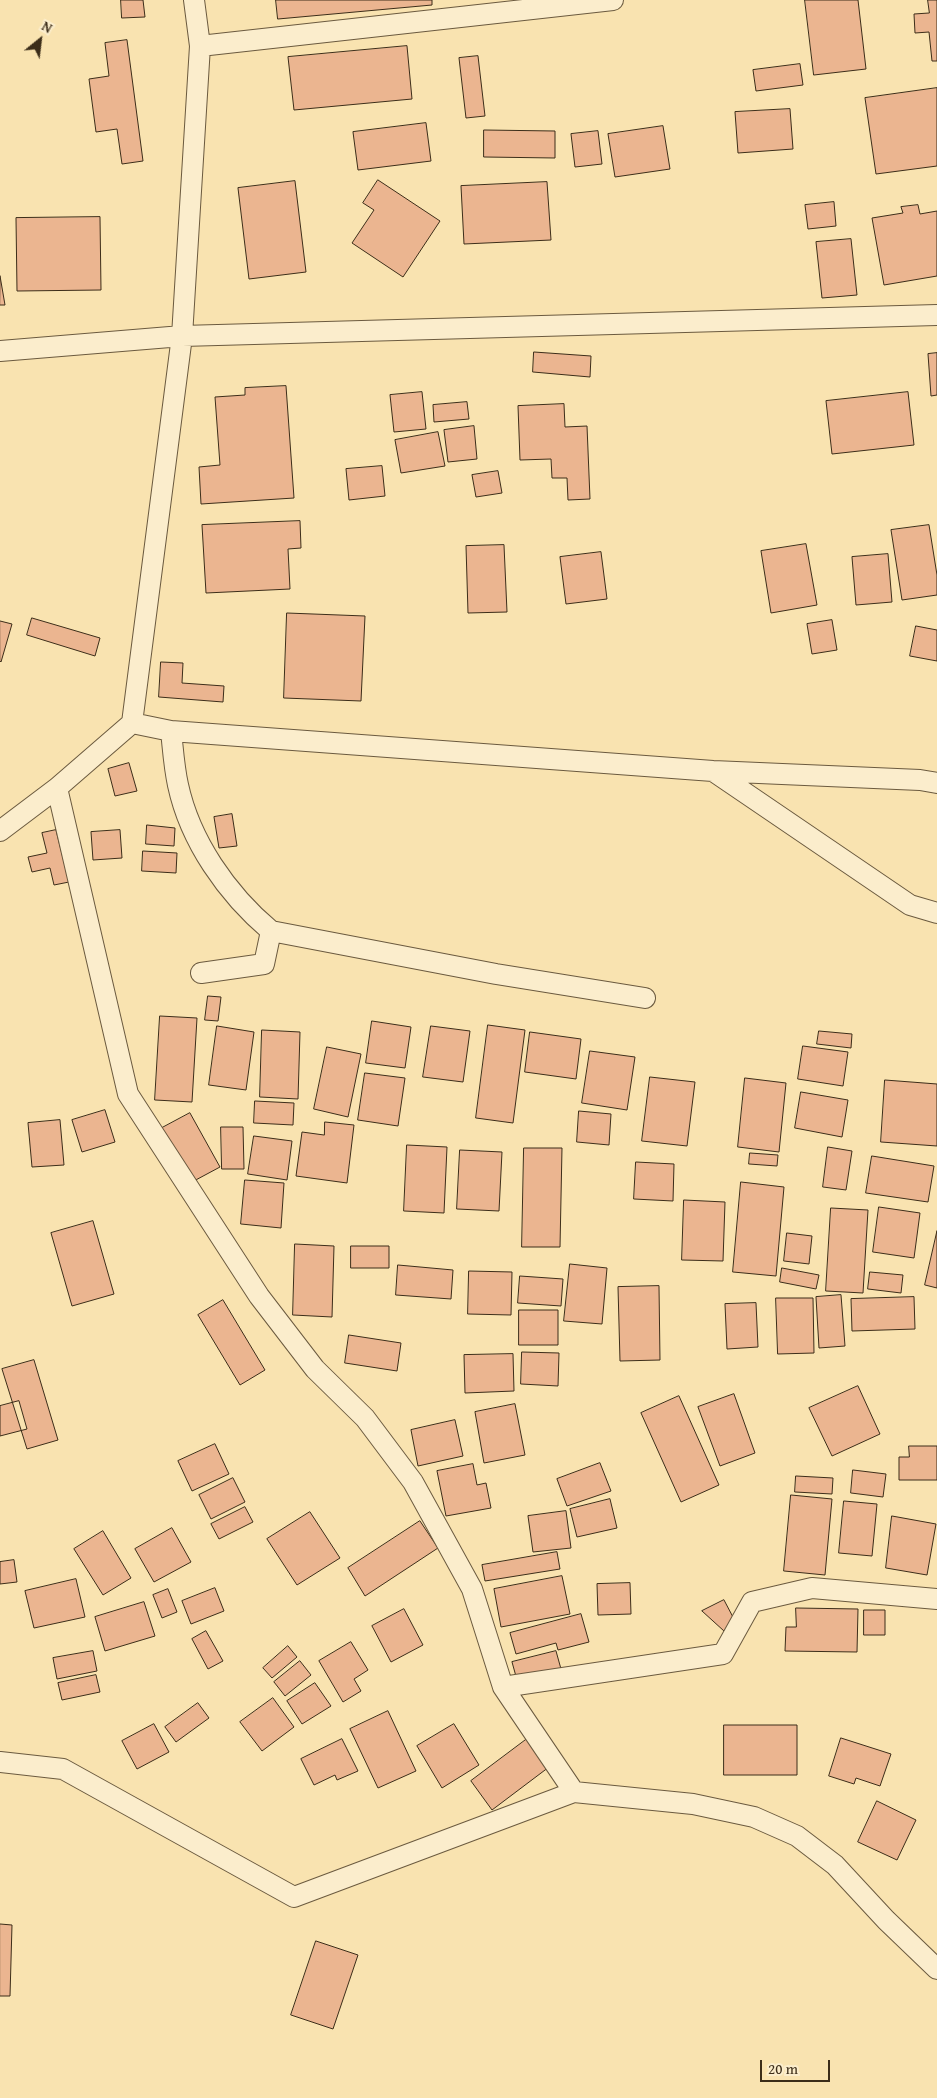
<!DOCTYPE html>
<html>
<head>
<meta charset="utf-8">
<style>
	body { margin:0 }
	#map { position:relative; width:937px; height:2098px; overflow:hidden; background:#f9e3b0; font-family:"Gentium Book Plus",serif }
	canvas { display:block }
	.north { position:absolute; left:15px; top:15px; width:50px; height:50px; -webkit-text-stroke:4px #fbedcc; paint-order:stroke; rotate:29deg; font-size:14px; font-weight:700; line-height:20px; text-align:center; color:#3c2d19 }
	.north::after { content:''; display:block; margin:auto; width:18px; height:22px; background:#3c2d19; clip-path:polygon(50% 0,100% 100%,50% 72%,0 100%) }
	.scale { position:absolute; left:760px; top:2060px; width:70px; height:22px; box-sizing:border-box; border:2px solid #3c2d19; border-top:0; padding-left:6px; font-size:15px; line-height:18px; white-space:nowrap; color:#3c2d19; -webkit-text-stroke:4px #fbedcc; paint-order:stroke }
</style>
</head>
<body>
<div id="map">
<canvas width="937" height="2098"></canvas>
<div class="north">N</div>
<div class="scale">20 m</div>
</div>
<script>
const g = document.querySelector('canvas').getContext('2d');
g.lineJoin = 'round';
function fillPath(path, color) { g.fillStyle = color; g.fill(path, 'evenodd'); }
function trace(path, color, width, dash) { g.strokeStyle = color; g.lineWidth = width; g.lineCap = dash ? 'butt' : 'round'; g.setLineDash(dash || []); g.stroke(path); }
const building = new Path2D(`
	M 121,0 L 143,0 L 145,17 L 122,18 Z
	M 276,0 L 432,0 L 432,5 L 278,19 Z
	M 805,0 L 858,0 L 866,69 L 814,75 Z
	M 928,0 L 937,0 L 937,61 L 932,61 L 929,32 L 915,33 L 914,14 L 929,13 Z
	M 127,40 L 143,161 L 122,164 L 117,129 L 96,132 L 89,79 L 109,76 L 105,43 Z
	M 407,46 L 412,99 L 294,110 L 288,57 Z
	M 478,56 L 485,116 L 466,118 L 459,58 Z
	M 800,64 L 803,85 L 756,91 L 753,70 Z
	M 937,88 L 937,166 L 876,174 L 865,98 Z
	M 790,109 L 793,149 L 738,153 L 735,112 Z
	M 426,123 L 431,161 L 358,170 L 353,132 Z
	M 663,126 L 670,169 L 615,177 L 608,134 Z
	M 484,130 L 555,131 L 555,158 L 484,157 Z
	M 598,131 L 602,164 L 575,167 L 571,134 Z
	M 378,180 L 440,221 L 403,277 L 352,243 L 374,210 L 363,203 Z
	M 295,181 L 306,272 L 249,279 L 238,188 Z
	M 547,182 L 551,240 L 464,244 L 461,186 Z
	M 834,202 L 836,226 L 808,229 L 805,205 Z
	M 918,205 L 920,214 L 937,211 L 937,276 L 884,285 L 872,218 L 903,213 L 901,207 Z
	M 100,217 L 101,290 L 17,291 L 16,218 Z
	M 851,239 L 857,295 L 822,298 L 816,242 Z
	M 0,276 L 5,305 L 0,305 Z
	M 534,352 L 591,356 L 590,377 L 533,372 Z
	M 937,353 L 937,395 L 931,396 L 928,354 Z
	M 286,386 L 294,498 L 201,504 L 199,467 L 220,465 L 215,397 L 245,395 L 245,388 Z
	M 422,392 L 426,429 L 394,432 L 390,395 Z
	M 908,392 L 914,445 L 832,454 L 826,401 Z
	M 467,402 L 469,419 L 434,422 L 433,405 Z
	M 564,404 L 565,427 L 587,426 L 590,499 L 568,500 L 567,478 L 552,478 L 551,459 L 520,460 L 518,406 Z
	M 474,426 L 477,459 L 448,462 L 444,430 Z
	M 438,432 L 445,466 L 401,473 L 395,440 Z
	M 382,466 L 385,496 L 349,500 L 346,469 Z
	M 498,471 L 502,493 L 476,497 L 472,475 Z
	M 300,521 L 301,548 L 288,549 L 290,589 L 206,593 L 202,525 Z
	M 929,525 L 937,575 L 937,595 L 902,600 L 891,530 Z
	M 806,544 L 817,605 L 771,613 L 761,551 Z
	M 504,545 L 507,612 L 468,613 L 466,546 Z
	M 601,552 L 607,599 L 566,604 L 560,557 Z
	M 888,554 L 892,602 L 856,605 L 852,557 Z
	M 287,613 L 365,616 L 361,701 L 284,698 Z
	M 32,618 L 100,638 L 95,656 L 27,635 Z
	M 832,620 L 837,650 L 812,654 L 807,624 Z
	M 0,621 L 12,624 L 1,662 L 0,661 Z
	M 916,626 L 937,630 L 937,661 L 910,656 Z
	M 161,662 L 183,663 L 182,683 L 224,686 L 223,702 L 159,697 Z
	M 129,763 L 137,791 L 115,796 L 108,769 Z
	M 232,814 L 237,846 L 219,848 L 214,817 Z
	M 147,825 L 175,828 L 174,846 L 146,844 Z
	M 56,830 L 69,882 L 54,885 L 50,868 L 32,872 L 28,857 L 47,853 L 42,833 Z
	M 120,830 L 122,858 L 93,860 L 91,832 Z
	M 143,851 L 177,853 L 176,873 L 142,871 Z
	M 208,996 L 221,997 L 218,1021 L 205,1020 Z
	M 160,1016 L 197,1018 L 192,1102 L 155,1100 Z
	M 372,1021 L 411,1027 L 405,1068 L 366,1063 Z
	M 488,1025 L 525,1030 L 513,1123 L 476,1118 Z
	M 217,1026 L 254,1032 L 246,1090 L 209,1085 Z
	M 431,1026 L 470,1031 L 463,1082 L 423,1077 Z
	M 262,1030 L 300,1032 L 298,1099 L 260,1097 Z
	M 819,1031 L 852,1034 L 851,1048 L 817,1044 Z
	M 530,1032 L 581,1039 L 576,1079 L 525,1072 Z
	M 803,1046 L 848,1052 L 843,1086 L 798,1079 Z
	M 327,1047 L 361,1054 L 348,1117 L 314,1109 Z
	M 590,1051 L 635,1057 L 627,1110 L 582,1103 Z
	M 365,1073 L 405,1078 L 398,1126 L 358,1120 Z
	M 650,1077 L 695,1082 L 687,1146 L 642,1141 Z
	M 745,1078 L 786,1083 L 779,1152 L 738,1147 Z
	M 885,1080 L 937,1084 L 937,1146 L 881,1142 Z
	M 801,1092 L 848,1100 L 842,1137 L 795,1128 Z
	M 255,1101 L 294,1103 L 293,1125 L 254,1123 Z
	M 105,1110 L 115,1142 L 82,1152 L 72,1120 Z
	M 579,1111 L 611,1114 L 609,1145 L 577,1142 Z
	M 190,1113 L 220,1167 L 192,1182 L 162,1128 Z
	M 60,1120 L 64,1165 L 32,1167 L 28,1123 Z
	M 325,1122 L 354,1125 L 347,1183 L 296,1176 L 302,1132 L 324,1135 Z
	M 221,1127 L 243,1127 L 244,1169 L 222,1169 Z
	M 254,1136 L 292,1141 L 287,1180 L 248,1174 Z
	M 407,1145 L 447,1147 L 444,1213 L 404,1211 Z
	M 828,1147 L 852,1151 L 846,1190 L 823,1187 Z
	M 524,1148 L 562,1148 L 560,1247 L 522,1247 Z
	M 460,1150 L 502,1152 L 499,1211 L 457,1209 Z
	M 750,1153 L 778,1155 L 777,1166 L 749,1164 Z
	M 872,1156 L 934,1166 L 928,1202 L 866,1193 Z
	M 636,1162 L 674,1164 L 673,1201 L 634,1199 Z
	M 245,1180 L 284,1183 L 281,1228 L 241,1224 Z
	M 741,1182 L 784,1187 L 776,1276 L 733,1272 Z
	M 684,1200 L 725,1202 L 723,1261 L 682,1260 Z
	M 879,1207 L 920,1213 L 914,1258 L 873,1252 Z
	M 831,1208 L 868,1210 L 863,1293 L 826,1291 Z
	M 93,1221 L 114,1294 L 72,1306 L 51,1233 Z
	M 937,1231 L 937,1288 L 925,1285 Z
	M 787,1233 L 812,1236 L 809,1264 L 784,1261 Z
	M 295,1244 L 334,1246 L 332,1317 L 293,1315 Z
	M 351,1246 L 389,1246 L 389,1268 L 351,1268 Z
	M 570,1264 L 607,1268 L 602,1324 L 564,1321 Z
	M 398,1265 L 453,1270 L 451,1299 L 396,1295 Z
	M 782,1268 L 819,1275 L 816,1289 L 780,1282 Z
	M 469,1271 L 512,1272 L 511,1315 L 468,1314 Z
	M 870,1272 L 903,1275 L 901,1293 L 868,1289 Z
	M 520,1276 L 563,1279 L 561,1306 L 518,1303 Z
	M 659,1286 L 660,1360 L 620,1361 L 618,1287 Z
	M 841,1295 L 845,1346 L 819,1348 L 816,1297 Z
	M 914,1297 L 915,1329 L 852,1331 L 851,1299 Z
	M 776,1298 L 813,1298 L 814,1353 L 778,1354 Z
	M 223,1300 L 265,1370 L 240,1385 L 198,1315 Z
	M 756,1303 L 758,1347 L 727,1349 L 725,1304 Z
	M 519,1310 L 558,1310 L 558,1345 L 519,1345 Z
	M 349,1335 L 401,1343 L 397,1371 L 345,1363 Z
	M 522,1352 L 559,1353 L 558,1386 L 521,1384 Z
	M 513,1354 L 514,1391 L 465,1393 L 464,1355 Z
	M 34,1360 L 58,1440 L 27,1449 L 2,1369 Z
	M 858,1386 L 880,1434 L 832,1456 L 809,1408 Z
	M 734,1394 L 755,1453 L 720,1466 L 698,1407 Z
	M 679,1396 L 719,1485 L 681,1502 L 641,1413 Z
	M 19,1401 L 27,1429 L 0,1436 L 0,1406 Z
	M 515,1404 L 525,1455 L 484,1463 L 475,1412 Z
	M 455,1420 L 463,1456 L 418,1466 L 411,1430 Z
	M 215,1444 L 229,1474 L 192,1491 L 178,1461 Z
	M 909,1446 L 937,1446 L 937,1480 L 899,1480 L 899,1457 L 909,1457 Z
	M 600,1463 L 611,1491 L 567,1506 L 557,1479 Z
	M 473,1464 L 477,1485 L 486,1483 L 491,1508 L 446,1516 L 437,1471 Z
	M 853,1470 L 886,1474 L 883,1497 L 851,1493 Z
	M 796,1476 L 833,1478 L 832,1494 L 795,1492 Z
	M 233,1478 L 245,1502 L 211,1519 L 199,1495 Z
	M 791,1495 L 832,1499 L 825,1575 L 784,1571 Z
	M 610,1499 L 617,1528 L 577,1537 L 570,1509 Z
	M 844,1501 L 877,1504 L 872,1556 L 839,1553 Z
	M 245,1507 L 253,1522 L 219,1539 L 211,1524 Z
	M 566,1511 L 571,1548 L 533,1552 L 528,1516 Z
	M 310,1512 L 340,1558 L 297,1585 L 267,1539 Z
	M 892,1516 L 936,1524 L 927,1575 L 886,1568 Z
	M 420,1521 L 438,1548 L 365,1596 L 348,1568 Z
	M 172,1528 L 191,1562 L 154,1582 L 135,1549 Z
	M 103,1531 L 131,1578 L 103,1595 L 74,1549 Z
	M 557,1552 L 560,1569 L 485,1581 L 482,1565 Z
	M 14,1560 L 17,1582 L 0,1584 L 0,1562 Z
	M 562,1576 L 570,1614 L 501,1627 L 494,1589 Z
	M 76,1579 L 85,1617 L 34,1628 L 25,1591 Z
	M 630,1583 L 631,1614 L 598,1615 L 597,1584 Z
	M 215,1588 L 224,1611 L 191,1624 L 182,1601 Z
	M 168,1589 L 177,1612 L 162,1618 L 153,1595 Z
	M 724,1600 L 734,1619 L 724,1631 L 702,1611 Z
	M 144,1602 L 155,1636 L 105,1651 L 95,1617 Z
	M 796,1608 L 858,1609 L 857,1652 L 785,1651 L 786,1627 L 796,1627 Z
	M 404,1609 L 423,1645 L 391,1662 L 372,1626 Z
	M 864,1610 L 885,1610 L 885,1635 L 864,1635 Z
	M 581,1614 L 589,1642 L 558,1650 L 556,1643 L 516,1654 L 510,1633 Z
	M 206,1631 L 223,1661 L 208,1669 L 192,1639 Z
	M 351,1642 L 368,1670 L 354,1679 L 361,1691 L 343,1702 L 319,1661 Z
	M 288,1646 L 297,1657 L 272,1678 L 263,1668 Z
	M 93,1651 L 97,1671 L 57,1679 L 53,1658 Z
	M 556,1651 L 561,1669 L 517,1680 L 512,1662 Z
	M 300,1661 L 311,1675 L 285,1696 L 274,1682 Z
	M 96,1675 L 100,1692 L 62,1700 L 58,1683 Z
	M 315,1683 L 331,1706 L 302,1724 L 287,1701 Z
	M 273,1698 L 294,1727 L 262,1751 L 240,1722 Z
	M 198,1703 L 209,1718 L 176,1742 L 165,1727 Z
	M 388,1711 L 416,1771 L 378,1788 L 350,1729 Z
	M 154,1724 L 169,1752 L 137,1769 L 122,1741 Z
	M 454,1724 L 479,1765 L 442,1788 L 417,1746 Z
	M 724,1725 L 797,1725 L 797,1775 L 724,1775 Z
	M 531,1736 L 553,1764 L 492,1810 L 471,1781 Z
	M 841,1738 L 891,1754 L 880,1786 L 856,1778 L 854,1784 L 829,1776 Z
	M 342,1739 L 358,1771 L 337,1780 L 335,1775 L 314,1785 L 301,1759 Z
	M 877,1801 L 916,1820 L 897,1860 L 858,1842 Z
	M 0,1924 L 12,1925 L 10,1996 L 0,1996 Z
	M 316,1941 L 358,1955 L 333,2029 L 291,2015 Z`);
const street = new Path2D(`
	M 200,46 L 613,0
	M 0,351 L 182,336 L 937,315
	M 132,723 L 171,731 L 713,771 L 920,780 L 937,783
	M 171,731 C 173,749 174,767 178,785 C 190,841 227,894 271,931 L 496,974 L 645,998
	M 713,771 L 910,905 L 937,913
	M 57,788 L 128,1094 L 259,1296 L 315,1369 L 365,1418 L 413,1482 L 472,1589 L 503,1687 L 574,1792
	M 0,831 L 57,788 L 132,723 L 182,336 L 200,46 L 194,0
	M 201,973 L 264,964 L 271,931
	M 503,1687 L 723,1654 L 752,1602 L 812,1588 L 937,1599
	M 0,1762 L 63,1769 L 294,1897 L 574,1792 L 693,1804 L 754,1817 L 797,1836 L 835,1865 L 886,1920 L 937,1969`);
fillPath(building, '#ebb590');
trace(building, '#3c2d19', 1);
trace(street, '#6b5a3f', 22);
trace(street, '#fbedcc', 20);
</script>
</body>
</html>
